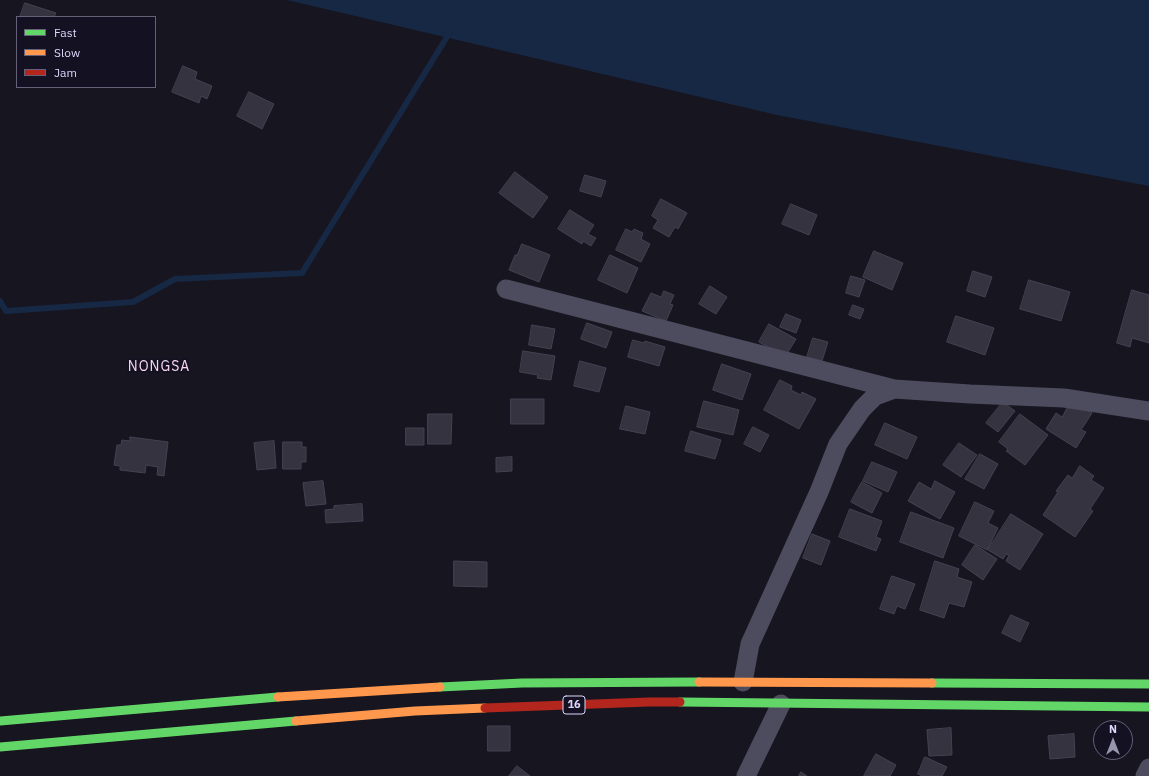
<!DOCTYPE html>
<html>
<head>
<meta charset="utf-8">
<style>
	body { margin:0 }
	#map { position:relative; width:1149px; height:776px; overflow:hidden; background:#17151f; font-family:"IBM Plex Sans",sans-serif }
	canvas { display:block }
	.legend { position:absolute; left:16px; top:16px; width:140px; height:72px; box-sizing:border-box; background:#141123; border:1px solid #646179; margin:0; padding:5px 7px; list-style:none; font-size:12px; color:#dcd8fa }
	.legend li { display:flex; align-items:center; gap:8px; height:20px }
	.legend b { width:20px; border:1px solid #646179 }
	.north { position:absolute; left:1093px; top:720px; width:40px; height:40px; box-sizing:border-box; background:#141123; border:1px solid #646179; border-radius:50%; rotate:0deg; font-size:11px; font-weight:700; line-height:16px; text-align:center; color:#dcd8fa }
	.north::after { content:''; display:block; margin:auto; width:14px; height:18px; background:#9794ad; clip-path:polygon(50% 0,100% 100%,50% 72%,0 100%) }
</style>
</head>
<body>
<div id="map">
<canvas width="1149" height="776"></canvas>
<ul class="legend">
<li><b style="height:5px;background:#63d668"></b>Fast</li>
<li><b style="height:5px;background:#ff974d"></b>Slow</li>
<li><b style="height:5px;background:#b3261e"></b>Jam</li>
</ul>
<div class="north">N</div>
</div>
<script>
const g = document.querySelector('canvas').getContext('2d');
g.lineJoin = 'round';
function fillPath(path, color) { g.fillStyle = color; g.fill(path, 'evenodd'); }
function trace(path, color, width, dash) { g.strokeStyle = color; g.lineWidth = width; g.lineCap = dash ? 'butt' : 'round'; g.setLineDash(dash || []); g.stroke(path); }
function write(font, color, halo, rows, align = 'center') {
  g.font = font + ' "IBM Plex Sans",sans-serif'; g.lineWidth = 4; g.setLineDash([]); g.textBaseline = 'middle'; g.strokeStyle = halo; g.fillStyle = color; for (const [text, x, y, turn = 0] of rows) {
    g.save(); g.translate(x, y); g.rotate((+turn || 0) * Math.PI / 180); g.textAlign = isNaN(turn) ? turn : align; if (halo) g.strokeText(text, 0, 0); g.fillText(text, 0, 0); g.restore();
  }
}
const water = new Path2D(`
	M 287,0 L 1149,0 L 1149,186 L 777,115 Z`);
const stream = new Path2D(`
	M 0,301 L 6,311 L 133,302 L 175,279 L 302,273 L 450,32`);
const building = new Path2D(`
	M 25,3 L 56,13 L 54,17 L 20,17 Z
	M 183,66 L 197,72 L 195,79 L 212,86 L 207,99 L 201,96 L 199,103 L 172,92 Z
	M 249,92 L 274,104 L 262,129 L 237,116 Z
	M 515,172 L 548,197 L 533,218 L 499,193 Z
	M 585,175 L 606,181 L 601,197 L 580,191 Z
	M 661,199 L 687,213 L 678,229 L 675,227 L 669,237 L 653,228 L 658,220 L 652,216 Z
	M 791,204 L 817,215 L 809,235 L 782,224 Z
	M 570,210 L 594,225 L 588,234 L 596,238 L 591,246 L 583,241 L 582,244 L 558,229 Z
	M 626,229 L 632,232 L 634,229 L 643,233 L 641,239 L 650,244 L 641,262 L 616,250 Z
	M 522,244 L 550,255 L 539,282 L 509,270 L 515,255 L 517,255 Z
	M 874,251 L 903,263 L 892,290 L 863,277 Z
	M 610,255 L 638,268 L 627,293 L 598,280 Z
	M 973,271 L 992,277 L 985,297 L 967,291 Z
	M 851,276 L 865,280 L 859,297 L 846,293 Z
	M 1029,280 L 1070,292 L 1061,321 L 1020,309 Z
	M 710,286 L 727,297 L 716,314 L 699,304 Z
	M 1132,290 L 1149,295 L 1149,343 L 1132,338 L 1130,347 L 1117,343 Z
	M 664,291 L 674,295 L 670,304 L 673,305 L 666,321 L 642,311 L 651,293 L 661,297 Z
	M 853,305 L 864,309 L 860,319 L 849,315 Z
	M 786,314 L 801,320 L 796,333 L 780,327 Z
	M 956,316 L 994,328 L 985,355 L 947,342 Z
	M 587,323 L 612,332 L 606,348 L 581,339 Z
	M 769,324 L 796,339 L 785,357 L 759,342 Z
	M 532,325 L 555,329 L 551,349 L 529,345 Z
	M 813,338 L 828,342 L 822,361 L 807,357 Z
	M 633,340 L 644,343 L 645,341 L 665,347 L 659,366 L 628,357 Z
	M 523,351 L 555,356 L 551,380 L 537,378 L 538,375 L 520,372 Z
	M 580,361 L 606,368 L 599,392 L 574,386 Z
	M 722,364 L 751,374 L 742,400 L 713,390 Z
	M 780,380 L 792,386 L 791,390 L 801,395 L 802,392 L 816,399 L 799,429 L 764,410 Z
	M 511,399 L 544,399 L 544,424 L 511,424 Z
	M 704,401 L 739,410 L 733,435 L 697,427 Z
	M 1071,401 L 1092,413 L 1081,430 L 1086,432 L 1076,448 L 1046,429 L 1056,413 L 1062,417 Z
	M 1003,402 L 1015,411 L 998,432 L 986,423 Z
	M 626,406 L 650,412 L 645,434 L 620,429 Z
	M 428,414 L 452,414 L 451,444 L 428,444 Z
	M 1020,414 L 1048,435 L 1025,465 L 1006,451 L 1008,449 L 999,442 Z
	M 885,423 L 917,437 L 907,459 L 875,445 Z
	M 753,427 L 769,435 L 760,452 L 744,444 Z
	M 406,428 L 424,428 L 424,445 L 406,445 Z
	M 691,431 L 721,440 L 715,459 L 685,451 Z
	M 130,437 L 168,442 L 164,476 L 157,475 L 158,467 L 146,465 L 145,473 L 120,470 L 120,466 L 114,465 L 117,445 L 121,445 L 122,440 L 130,441 Z
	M 274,441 L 276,468 L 257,470 L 254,443 Z
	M 283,442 L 302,442 L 302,447 L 306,447 L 306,462 L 301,462 L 301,469 L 283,469 Z
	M 959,443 L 977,455 L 961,477 L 943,465 Z
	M 980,454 L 998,464 L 984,489 L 965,479 Z
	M 512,457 L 512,471 L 496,472 L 496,458 Z
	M 872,462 L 897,472 L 888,492 L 863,481 Z
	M 1080,466 L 1094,476 L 1091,480 L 1104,488 L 1090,509 L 1093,511 L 1075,537 L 1043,515 L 1058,492 L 1056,491 L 1068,475 L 1072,478 Z
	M 323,481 L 326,504 L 306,506 L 303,483 Z
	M 935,481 L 955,492 L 940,519 L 908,501 L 919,482 L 931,489 Z
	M 862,482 L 882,493 L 872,513 L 851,502 Z
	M 975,502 L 994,511 L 988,523 L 998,528 L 987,550 L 959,536 Z
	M 362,504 L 363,521 L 326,523 L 325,510 L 334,509 L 334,506 Z
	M 850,509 L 882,521 L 876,537 L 881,539 L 876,551 L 839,537 Z
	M 911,512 L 954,528 L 943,558 L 900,542 Z
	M 1011,514 L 1043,534 L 1020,570 L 1006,561 L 1009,555 L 1006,554 L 1003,559 L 988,550 Z
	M 812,534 L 830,541 L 821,565 L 803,558 Z
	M 975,545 L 997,559 L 983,580 L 962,565 Z
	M 454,561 L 487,562 L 487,587 L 454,586 Z
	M 935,561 L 959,569 L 957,577 L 972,582 L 964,607 L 949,603 L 944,618 L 920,610 Z
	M 892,576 L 915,584 L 905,609 L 897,606 L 894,614 L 880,609 Z
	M 1011,615 L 1029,623 L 1020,642 L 1002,633 Z
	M 488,726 L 510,726 L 510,751 L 488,751 Z
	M 951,728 L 952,755 L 929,756 L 927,730 Z
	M 1074,734 L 1075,757 L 1050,759 L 1048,736 Z
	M 876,754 L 896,765 L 890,776 L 864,776 Z
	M 925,757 L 947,767 L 942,776 L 923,776 L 918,774 Z
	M 517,766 L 530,776 L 509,776 Z
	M 801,772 L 807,776 L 799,776 Z`);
const street = new Path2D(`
	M 506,289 L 894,389
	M 743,682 L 750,644 L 819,492 L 838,444 L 862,409 L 875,396 L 894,389 L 970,394 L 1064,398 L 1149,411
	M 746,776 L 781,704
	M 1145,776 L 1149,768`);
const fast = new Path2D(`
	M 932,683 L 1149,684
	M 440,687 L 522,683 L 699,682
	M 680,702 L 1149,707
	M 0,721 L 278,697
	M 0,747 L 296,721`);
const slow = new Path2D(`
	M 699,682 L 932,683
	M 278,697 L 440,687
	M 296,721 L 415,711 L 485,708`);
const jam = new Path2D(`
	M 485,708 L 649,702 L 680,702`);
const shields = [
	[574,705,22]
];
const shieldNames = [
	["16",574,705]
];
const quarterNames = [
	["NONGSA",159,367]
];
fillPath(water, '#162844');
trace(stream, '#162844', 6);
fillPath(building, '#363341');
trace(building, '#444152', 1);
trace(street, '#4d4b5e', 19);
trace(fast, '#63d668', 9);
trace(slow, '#ff974d', 9);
trace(jam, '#b3261e', 9);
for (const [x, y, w] of shields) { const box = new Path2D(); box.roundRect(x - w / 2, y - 9, w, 18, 3); g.fillStyle = '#141123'; g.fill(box); trace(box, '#dcd8fa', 1); }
write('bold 11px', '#dcd8fa', null, shieldNames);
g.letterSpacing = '1px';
write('14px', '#fadaef', '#141123', quarterNames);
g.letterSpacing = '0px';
</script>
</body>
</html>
